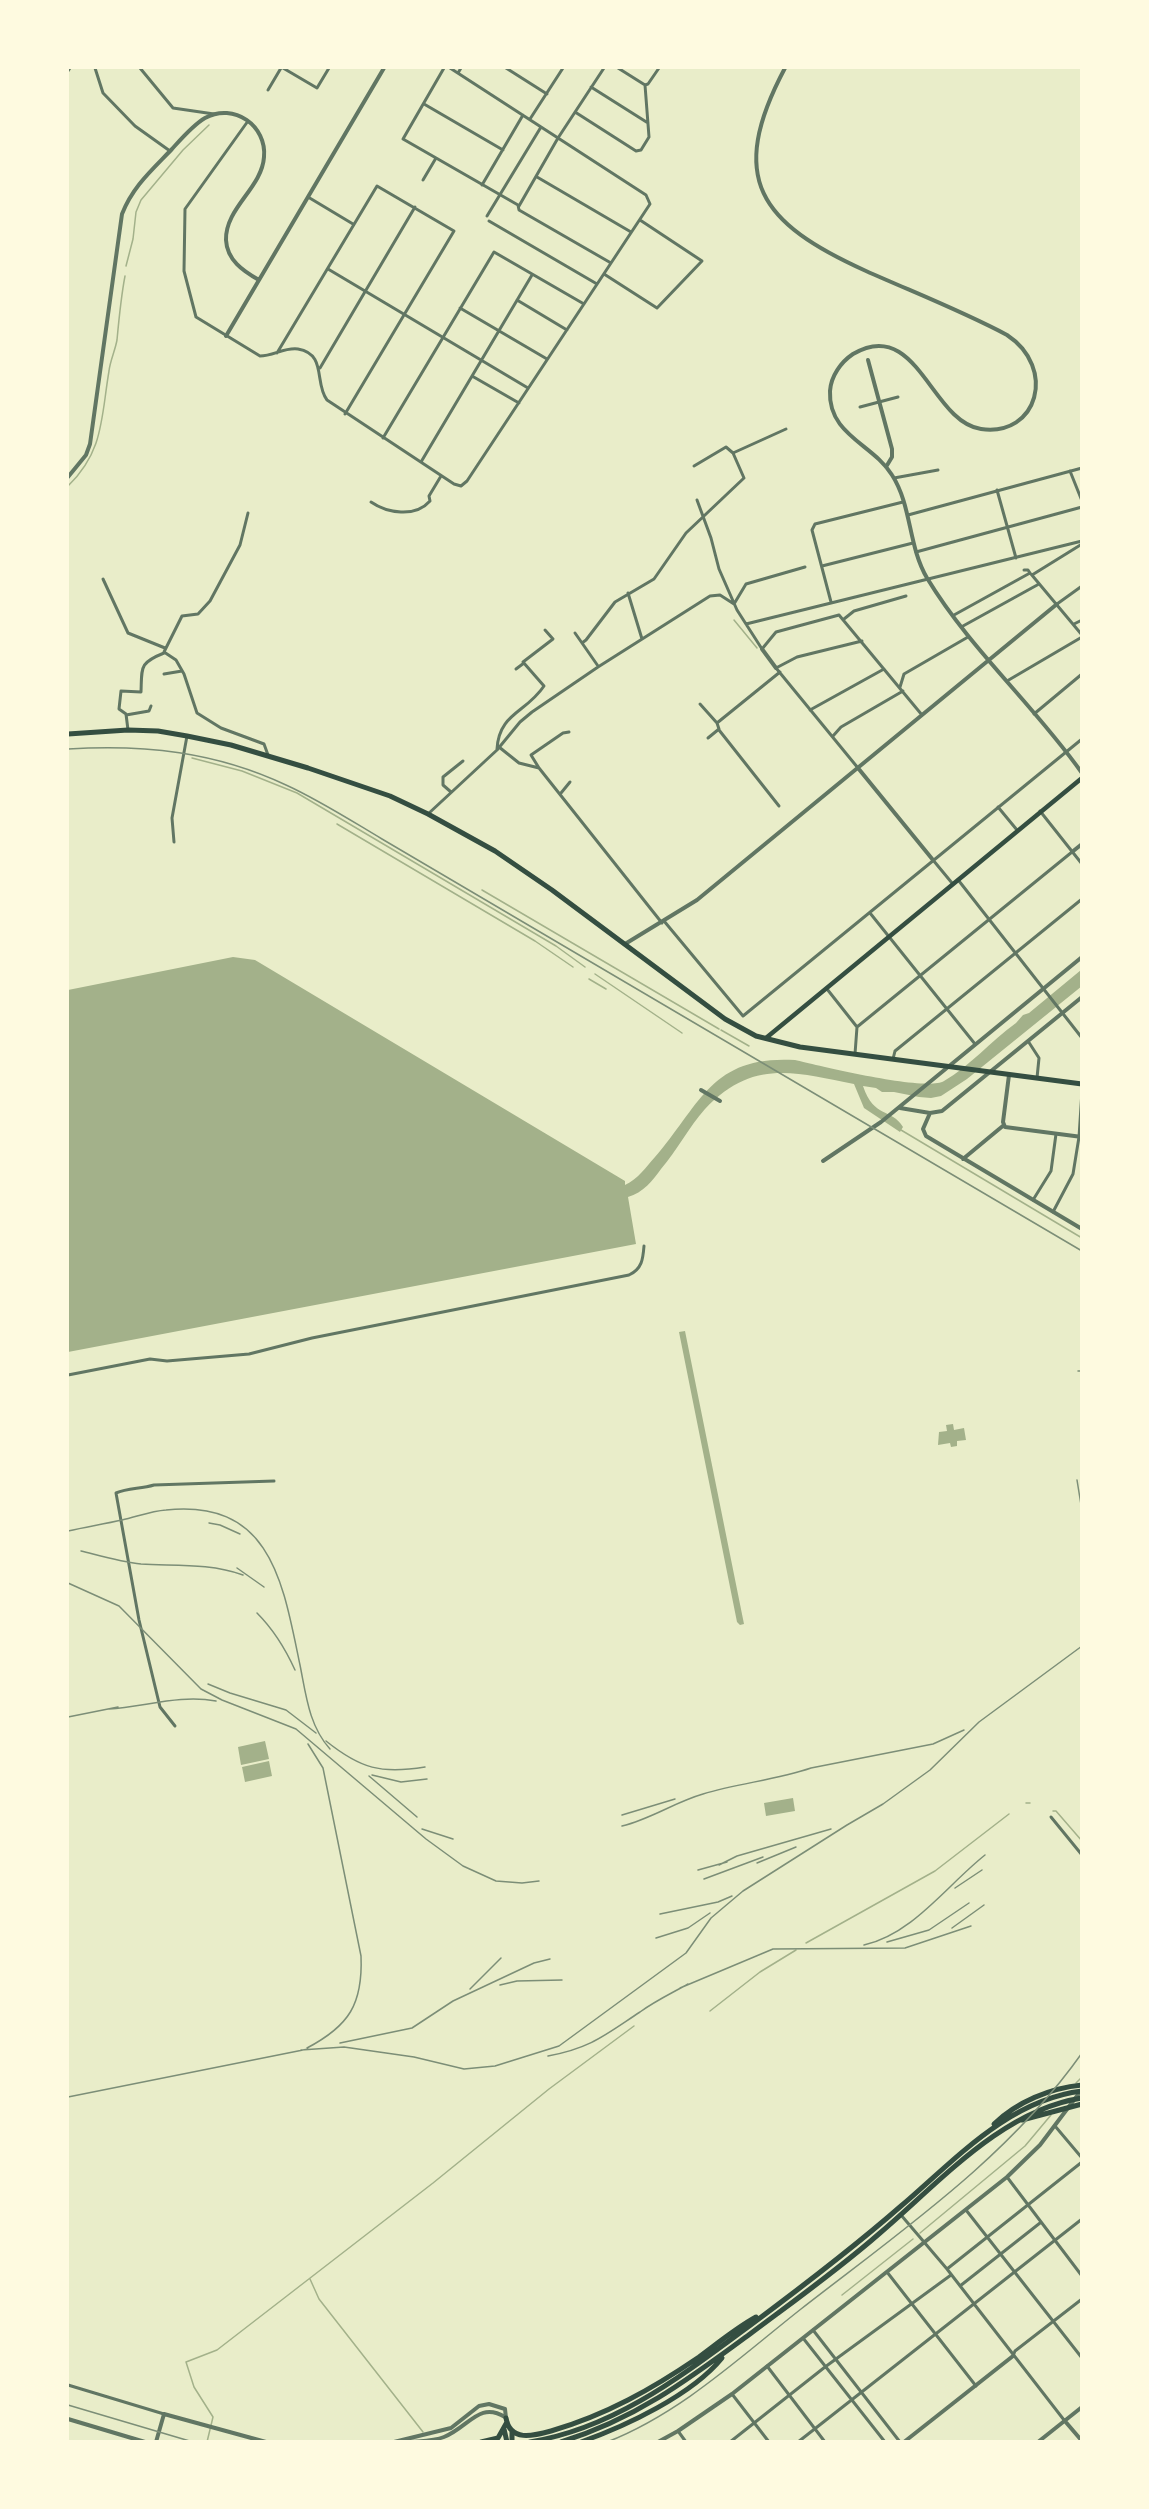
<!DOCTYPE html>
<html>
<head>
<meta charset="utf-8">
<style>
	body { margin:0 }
	#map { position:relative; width:1149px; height:2509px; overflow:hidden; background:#e9edc9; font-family:"Roboto Serif",serif }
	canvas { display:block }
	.frame { position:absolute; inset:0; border:69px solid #fefae0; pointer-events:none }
</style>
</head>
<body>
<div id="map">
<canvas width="1149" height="2509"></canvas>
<div class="frame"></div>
</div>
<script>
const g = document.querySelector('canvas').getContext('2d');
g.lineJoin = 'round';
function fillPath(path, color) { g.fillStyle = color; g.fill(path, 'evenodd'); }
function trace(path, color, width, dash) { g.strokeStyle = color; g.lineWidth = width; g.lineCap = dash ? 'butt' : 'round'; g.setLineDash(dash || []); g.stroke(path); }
const water = new Path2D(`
	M 233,957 L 255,960 L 625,1181 L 625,1185 C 638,1179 646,1167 655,1157 C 701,1104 711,1055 795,1060 C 821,1066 926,1092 944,1081 C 970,1066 991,1041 1016,1023 L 1023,1015 L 1029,1013 L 1081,970 L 1082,986 L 967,1079 L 941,1096 L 931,1098 L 919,1097 L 894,1092 L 882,1092 L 876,1088 L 863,1086 C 874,1119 892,1108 903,1127 L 900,1132 L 864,1108 L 854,1084 C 794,1072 752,1059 705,1109 C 689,1127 677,1150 661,1169 C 653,1180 643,1193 628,1197 L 636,1244 L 68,1352 L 68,990 Z
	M 685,1331 L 744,1624 L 740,1625 L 737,1622 L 679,1332 Z
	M 953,1424 L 954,1430 L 964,1428 L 966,1440 L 957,1441 L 957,1446 L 951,1447 L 950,1443 L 938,1445 L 939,1432 L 947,1431 L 946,1425 Z
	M 265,1741 L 269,1759 L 241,1765 L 238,1747 Z
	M 269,1761 L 272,1776 L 245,1782 L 242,1767 Z
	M 793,1798 L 795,1811 L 766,1816 L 764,1803 Z`);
const stream = new Path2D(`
	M 126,266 L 133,239 L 136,212 L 141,200 L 183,150 L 209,125
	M 68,486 C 104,451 101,418 109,371 C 110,361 115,351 117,340 C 119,318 121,297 125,276
	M 734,620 L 757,648
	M 192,758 L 242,771 L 297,793 L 556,946 L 585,967
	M 337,824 L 535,941 L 573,967
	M 482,890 L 719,1029
	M 595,974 L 682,1033
	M 589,979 L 606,989
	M 721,1030 L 749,1046
	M 901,1130 L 1082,1238
	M 1026,1803 L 1030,1803
	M 1053,1811 L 1056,1811 L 1082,1841
	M 806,1943 L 935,1871 L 1009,1814
	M 710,2011 L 760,1972 L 796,1950
	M 1076,2083 L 1082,2077
	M 920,2233 L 1025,2146 L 1051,2115
	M 310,2279 L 319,2299 L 423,2432
	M 842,2295 L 913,2239
	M 207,2442 L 213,2417 L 194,2387 L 186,2362 L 217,2350 L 433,2183 L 549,2089 L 634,2026`);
const minor = new Path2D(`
	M 95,68 L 103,93 L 135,126 L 170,151
	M 140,68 L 173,108 L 214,114
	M 283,68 L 317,88 L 329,68
	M 444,68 L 403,139 L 518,205 L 519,210 L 611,263
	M 506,68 L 547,94
	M 618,68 L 645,85 L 648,84 L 659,68
	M 68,71 L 70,68
	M 458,73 L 461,68
	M 591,87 L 648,123
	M 268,90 L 281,68
	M 424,104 L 503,150
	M 575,112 L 636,151 L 641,150 L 649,137 L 645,85
	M 530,119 L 563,68
	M 248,121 L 185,209 L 184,271 L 196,317 L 260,356 C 273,356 285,347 298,349 C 327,354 314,383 327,400 L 454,484 L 461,486 L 467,481 L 650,204 L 646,195 L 450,68
	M 537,177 L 631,232
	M 423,180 L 436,158
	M 482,185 L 523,115
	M 308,197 L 353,224
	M 519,206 L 558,138 L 604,68
	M 487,216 L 541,127
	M 489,221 L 597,284
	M 328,269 L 528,388
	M 604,274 L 657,308 L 702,261 L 640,220
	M 517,300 L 567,330
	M 460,308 L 547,359
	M 277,353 L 377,186 L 454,231 L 345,414
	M 320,368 L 415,207
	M 472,376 L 519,403
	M 860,407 L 898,397
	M 383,438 L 494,252 L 584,304
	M 421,462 L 532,275
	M 694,466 L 726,447 L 733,453
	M 1070,471 L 1082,501
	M 894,478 L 938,470
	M 997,490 L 1016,558
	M 697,500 L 711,538 L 719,569 L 737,610 L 762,649 L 776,632 L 839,615
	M 371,502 C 387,513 415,518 430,501 L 429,496 L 441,476
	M 248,513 L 240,545 L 210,601 L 198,614 L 182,616 L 164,652 L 176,660 L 184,674 L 197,713 L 221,728 L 264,744 L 268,755
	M 908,515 L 1082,468
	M 916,552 L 1082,507
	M 822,566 L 913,543
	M 1031,574 L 1082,635
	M 1032,575 L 1082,544
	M 103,579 L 128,633 L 165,648
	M 628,593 L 642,639
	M 831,602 L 812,530 L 815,524 L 903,502
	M 734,604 L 746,584 L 805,567
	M 1057,604 L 1082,586
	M 839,615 L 922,715
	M 954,615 L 1030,573 L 1028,570 L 1024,570
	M 844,619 L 854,611 L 906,596
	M 746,624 L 1082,541
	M 1074,624 L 1082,620
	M 963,626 L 1039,584
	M 575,633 L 582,643 L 586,640 L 615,602 L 654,579 L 686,533 L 744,478 L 733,453 L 786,429
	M 582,643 L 598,666
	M 516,669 L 524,663
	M 164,674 L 182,671
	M 1007,681 L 1082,637
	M 900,687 L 904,674 L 968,637
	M 700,704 L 717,723
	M 810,710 L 884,669
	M 1034,714 L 1082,674
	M 126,715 L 149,711 L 151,706
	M 128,730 L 126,714 L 119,709 L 121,691 L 141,692 C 142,667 139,663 164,653
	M 719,730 L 779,806
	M 833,736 L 841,727 L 903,691
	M 708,738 L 719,729 L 717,723 L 780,672
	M 499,747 L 519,763 L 539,768 L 662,923
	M 497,749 C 499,713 526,713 544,686 L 523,662 L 553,639 L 545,630
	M 539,768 L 531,755 L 563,733 L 569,732
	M 858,768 L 776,668 L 797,657 L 862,641
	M 451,792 L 443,785 L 443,777 L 463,761
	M 561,793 L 570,782
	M 998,807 L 1017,830
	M 1040,811 L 1082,864
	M 428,814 L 497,750 L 520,722 L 532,712 L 598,667 L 710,596 L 720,595 L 734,604
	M 174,842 L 172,818 L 187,736
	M 933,860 L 952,883
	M 959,881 L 1082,1038
	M 870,913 L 975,1044
	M 664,921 L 743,1016 L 1082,739
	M 827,989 L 857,1027 L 855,1054
	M 857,1027 L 1072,852
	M 1028,1041 L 1039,1058 L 1037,1078
	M 893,1059 L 895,1051 L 1082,899
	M 1033,1200 L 1051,1171 L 1056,1134
	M 1053,1212 L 1073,1174 L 1079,1137 L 1082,1091
	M 68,1375 L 150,1359 L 167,1361 L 249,1354 L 312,1338 L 629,1275 C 642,1269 643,1259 644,1246
	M 175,1726 L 160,1707 L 139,1620 L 116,1493 C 128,1488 141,1489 154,1485 L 274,1481
	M 1051,1817 L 1082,1855
	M 1055,2126 L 1082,2158
	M 1007,2177 L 1082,2276
	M 966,2210 L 1082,2358
	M 901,2215 L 947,2269 L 1064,2420
	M 947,2269 L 1082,2162
	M 887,2272 L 976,2386
	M 960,2286 L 1040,2223
	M 813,2330 L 900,2442
	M 803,2338 L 885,2442
	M 1013,2356 L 1015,2351 L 1082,2299
	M 767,2366 L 825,2442
	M 68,2385 L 164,2414
	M 732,2394 L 769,2442
	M 678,2431 L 686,2442
	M 730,2442 L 825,2367 L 951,2275
	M 798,2442 L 1082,2219`);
const tertiary = new Path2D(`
	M 785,68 C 726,179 760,223 866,271 C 913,292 962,311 1007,335 C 1057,368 1038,437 981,429 C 931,422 917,316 853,354 C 841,362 831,376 830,391 C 828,435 873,444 892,475 C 912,506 908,546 927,578 C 970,649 1034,705 1082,773
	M 226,336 L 384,68
	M 868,360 L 892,449 L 892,457 L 886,467
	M 68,477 L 86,455 L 90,444 L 122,214 C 133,186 152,170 172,149 C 182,138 193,125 205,118 C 234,102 267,126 264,157 C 262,188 225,208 226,240 C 227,260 243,271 259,280
	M 762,649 L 776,668
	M 858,768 L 933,860
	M 1072,852 L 1082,844
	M 625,944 L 697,900 L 1057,604
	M 1009,1075 L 1003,1122 L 1005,1127 L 1082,1137
	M 701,1090 L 720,1101
	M 900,1108 L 930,1113 L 942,1111 L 1082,997
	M 930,1113 L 923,1129 L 926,1136 L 1082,1229
	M 963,1159 L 1004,1125
	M 823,1161 L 881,1122 L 1082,957
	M 68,2419 L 145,2442
	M 1064,2420 L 1082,2441
	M 156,2442 L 164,2414 L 266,2442
	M 394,2442 L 451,2428 L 479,2406 L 489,2404 L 505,2409 L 506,2418
	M 411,2442 C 421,2441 434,2441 444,2437 C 469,2427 479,2401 505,2417
	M 658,2442 L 678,2431 L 732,2394 L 1007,2177 L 1040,2145 L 1080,2092
	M 904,2442 L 1013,2356
	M 1038,2442 L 1082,2407`);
const secondary = new Path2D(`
	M 766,1038 L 1082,778`);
const trunk = new Path2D(`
	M 68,734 L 128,730 L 158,731 L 187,736 L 231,745 L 308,768 L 390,796 L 428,814 L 495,851 L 552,890 L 725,1019 L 756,1036 L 800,1047 L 1082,1084`);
const motorway = new Path2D(`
	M 1022,2120 L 1082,2104
	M 994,2124 C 1017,2102 1050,2088 1082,2085
	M 506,2418 C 510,2442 533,2436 551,2431 C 606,2415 652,2389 699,2357 C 718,2343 736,2328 756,2317
	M 504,2429 L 507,2442
	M 512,2431 L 512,2442
	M 481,2442 L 498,2438 L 507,2422
	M 530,2442 C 616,2428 684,2374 752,2324 C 803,2286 853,2248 901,2206 C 955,2160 1008,2100 1082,2091
	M 561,2442 C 636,2419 689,2379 750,2334 C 794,2301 839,2269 880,2233 C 939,2183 1002,2110 1082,2098
	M 581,2442 C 626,2426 692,2395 722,2358`);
const rail = new Path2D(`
	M 68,749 C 144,744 216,752 286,785 C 319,800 350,820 382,839 L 1082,1251
	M 1078,1371 L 1082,1371
	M 1077,1480 L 1082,1511
	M 209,1523 L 220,1525 L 240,1534
	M 68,1531 C 86,1527 104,1524 122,1520 C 136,1517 151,1511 166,1510 C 272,1499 283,1584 300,1665 C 306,1695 309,1726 330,1749
	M 81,1551 C 101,1556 121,1562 141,1564 C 175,1566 210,1563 243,1575
	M 237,1568 L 264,1587
	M 68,1583 L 119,1606 L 201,1689 L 222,1700 L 296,1729 L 426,1839 L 463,1866 L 496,1881 L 522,1883 L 539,1881
	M 257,1613 C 274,1630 285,1648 295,1670
	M 208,1684 L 230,1693 L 286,1710 L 316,1733
	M 109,1709 C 144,1707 180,1694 216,1701
	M 68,1717 L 118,1707
	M 326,1741 C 361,1769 381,1774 425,1767
	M 372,1775 L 401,1782 L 427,1779
	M 369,1776 L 417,1817
	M 622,1815 L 675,1799
	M 622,1826 C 651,1819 675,1802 703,1794 C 739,1783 776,1780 811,1768 L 933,1744 L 964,1730
	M 422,1829 L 453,1839
	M 757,1863 L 796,1847
	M 719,1865 L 737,1856 L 831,1829
	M 698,1870 L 727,1862
	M 704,1879 L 763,1857
	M 955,1888 L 982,1870
	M 660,1914 L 718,1902 L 732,1896
	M 952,1928 L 984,1905
	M 656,1938 L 688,1928 L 710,1913
	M 887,1942 L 929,1930 L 969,1903
	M 864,1945 C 913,1934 947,1885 985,1855
	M 500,1985 L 517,1981 L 562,1980
	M 680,1988 L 773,1949 L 905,1948 L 971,1926
	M 470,1989 L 501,1958
	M 340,2043 L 412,2028 L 453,2001 L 534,1963 L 550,1959
	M 307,2048 C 349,2026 363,2004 361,1956 L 323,1768 L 308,1744
	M 301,2050 L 344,2047 L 414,2057 L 464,2069 L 495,2066 L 559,2046 L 686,1953 L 711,1918 L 743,1891 L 847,1825 L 883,1804 L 930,1770 L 979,1722 L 1082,1646
	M 548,2056 C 591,2048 605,2035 640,2012 C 655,2001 672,1993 688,1984
	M 68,2097 L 308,2049
	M 68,2405 L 193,2442
	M 607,2442 C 681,2413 740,2357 801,2309 C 901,2231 1008,2158 1082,2053`);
fillPath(water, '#a3b18a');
trace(stream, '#a3b18a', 1.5);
trace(minor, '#617663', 3);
trace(tertiary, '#617663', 4);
trace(secondary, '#344e41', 4.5);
trace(trunk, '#344e41', 5);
trace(motorway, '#344e41', 5);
trace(rail, '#7c8e77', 1.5);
</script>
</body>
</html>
